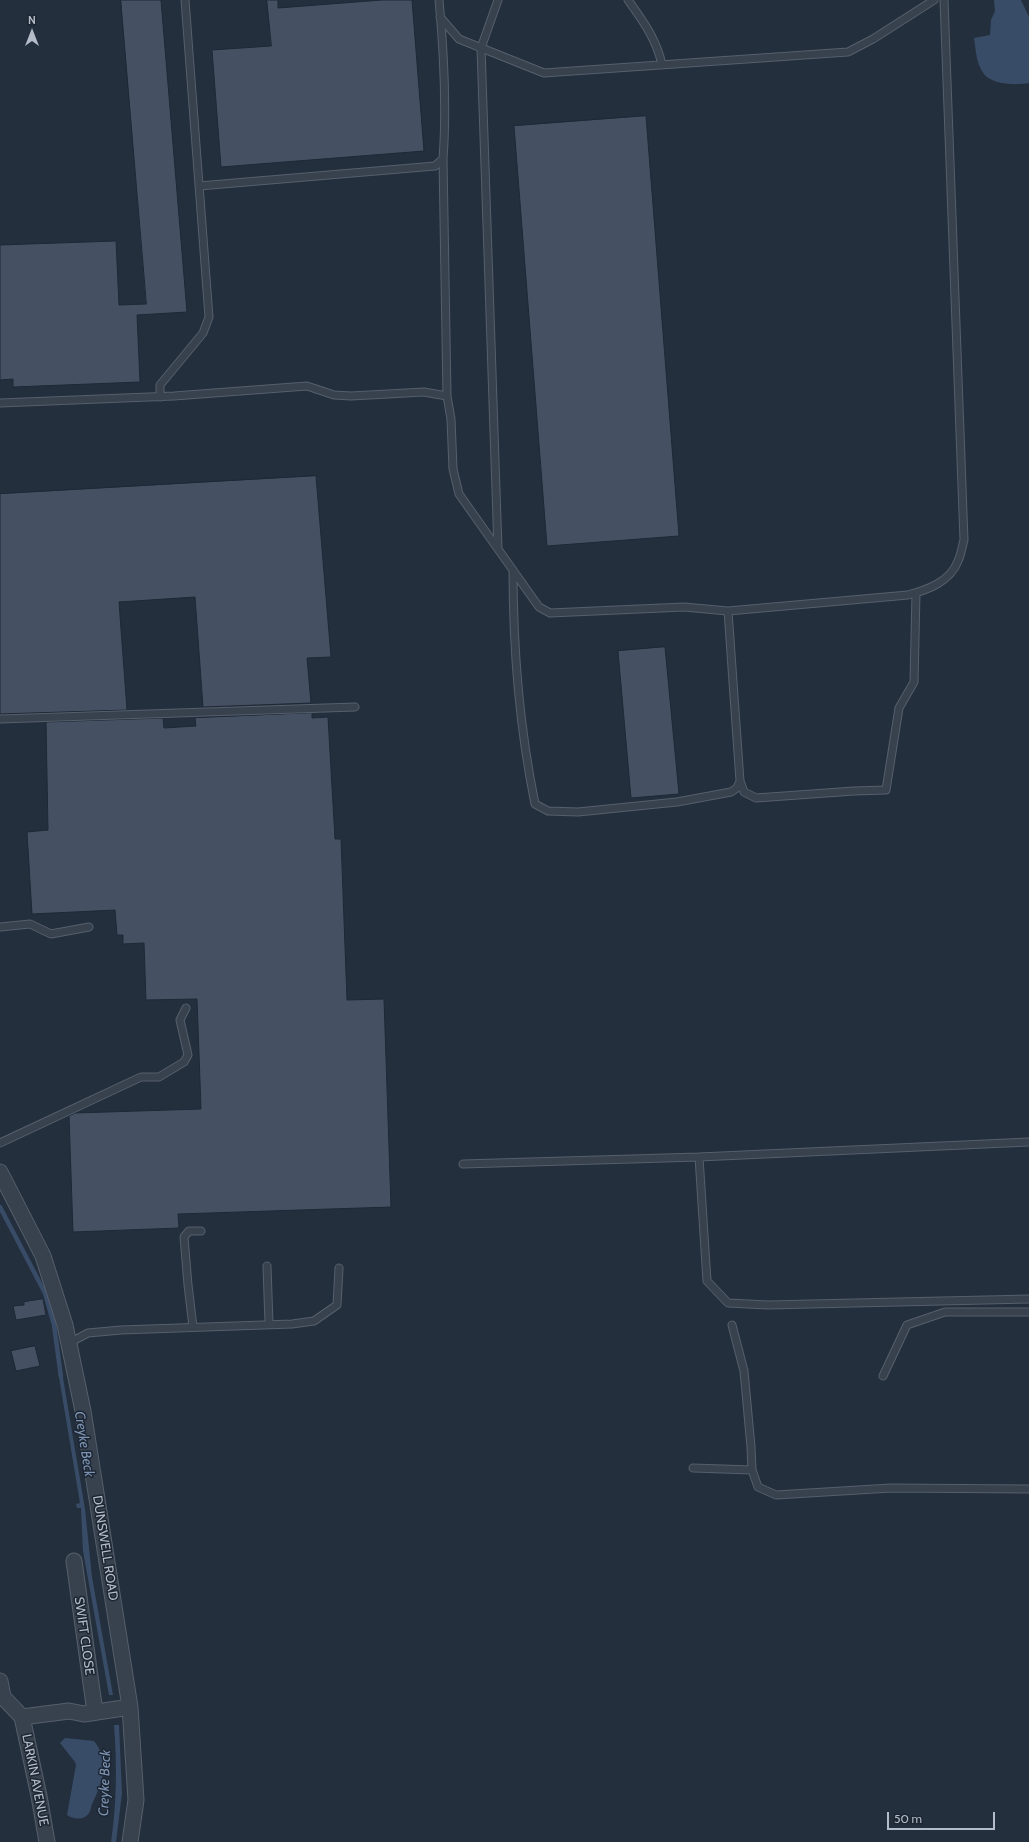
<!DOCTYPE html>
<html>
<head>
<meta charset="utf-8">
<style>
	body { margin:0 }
	#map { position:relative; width:1029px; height:1842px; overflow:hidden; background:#242f3e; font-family:Cabin,sans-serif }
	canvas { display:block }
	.north { position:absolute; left:12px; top:12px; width:40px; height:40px; -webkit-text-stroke:3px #1d2633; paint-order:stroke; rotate:0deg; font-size:11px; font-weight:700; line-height:16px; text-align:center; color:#b4bcc9 }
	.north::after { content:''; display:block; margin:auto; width:14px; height:18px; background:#b4bcc9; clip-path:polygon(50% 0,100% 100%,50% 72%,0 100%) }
	.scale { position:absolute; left:887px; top:1812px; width:108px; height:18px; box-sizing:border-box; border:2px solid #b4bcc9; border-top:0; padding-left:5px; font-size:12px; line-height:14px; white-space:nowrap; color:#b4bcc9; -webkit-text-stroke:3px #1d2633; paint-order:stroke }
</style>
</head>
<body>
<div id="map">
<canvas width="1029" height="1842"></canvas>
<div class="north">N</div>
<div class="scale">50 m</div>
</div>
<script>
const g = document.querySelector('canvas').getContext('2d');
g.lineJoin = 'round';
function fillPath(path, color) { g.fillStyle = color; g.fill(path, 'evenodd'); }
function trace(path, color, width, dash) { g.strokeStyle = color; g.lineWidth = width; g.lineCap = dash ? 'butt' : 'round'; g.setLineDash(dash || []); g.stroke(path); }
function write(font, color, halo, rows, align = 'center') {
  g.font = font + ' Cabin,sans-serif'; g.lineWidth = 3; g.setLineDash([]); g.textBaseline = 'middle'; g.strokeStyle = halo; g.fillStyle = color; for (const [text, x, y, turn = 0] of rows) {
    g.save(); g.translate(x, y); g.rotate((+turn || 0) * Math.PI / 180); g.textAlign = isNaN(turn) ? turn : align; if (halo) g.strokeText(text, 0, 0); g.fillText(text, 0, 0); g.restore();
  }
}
const water = new Path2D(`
	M 994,0 L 1021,0 L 1029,17 L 1029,83 C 1017,85 992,85 984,74 C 976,64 976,50 974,38 L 990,35 L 991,20 L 995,11 Z
	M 58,1371 L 62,1372 L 85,1509 L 92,1577 L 113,1695 L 109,1695 L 83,1551 L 81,1508 L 77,1508 L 76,1504 L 80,1503 Z
	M 114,1725 L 119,1725 L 122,1793 L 116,1842 L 111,1842 C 117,1803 117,1764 114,1725 Z
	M 65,1738 L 94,1741 C 110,1761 103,1781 93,1802 C 91,1805 91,1810 89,1813 C 84,1821 73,1819 67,1815 L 76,1765 L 75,1762 L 60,1743 Z`);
const stream = new Path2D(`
	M 0,1207 L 45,1293 L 54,1325 L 61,1377`);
const building = new Path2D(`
	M 121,0 L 161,0 L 187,312 L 137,315 L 140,382 L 13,387 L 13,379 L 0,380 L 0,245 L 116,241 L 119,305 L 146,304 Z
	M 267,0 L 278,0 L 278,8 L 382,0 L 412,0 L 424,151 L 221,167 L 212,50 L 271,46 Z
	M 646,116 L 679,536 L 547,546 L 514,126 Z
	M 316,476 L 331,657 L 307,658 L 311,703 L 203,707 L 195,597 L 119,602 L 127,710 L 0,714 L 0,494 Z
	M 665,647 L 679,794 L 631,798 L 618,651 Z
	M 312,713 L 312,718 L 328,717 L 335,839 L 341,839 L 347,1000 L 384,999 L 391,1207 L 178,1214 L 179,1228 L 73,1232 L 69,1116 L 75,1113 L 201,1109 L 197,999 L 146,1000 L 144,943 L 123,944 L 123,935 L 117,935 L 115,910 L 32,914 L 27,832 L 48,830 L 46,722 L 163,718 L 164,728 L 196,726 L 195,718 Z
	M 43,1299 L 46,1315 L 16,1320 L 13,1306 L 24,1305 L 24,1302 Z
	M 35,1346 L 40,1366 L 16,1371 L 11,1351 Z`);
const lane = new Path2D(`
	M 628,0 C 643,21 657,40 662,65
	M 440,17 L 459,39 L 544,73 L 848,52 L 873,39 L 934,0
	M 443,159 L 447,396
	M 199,186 L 435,166 L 443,159 C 447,105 444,53 439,0
	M 160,397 L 160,385 L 203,333 L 209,317 L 185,0
	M 0,403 L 174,396 L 307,386 L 334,395 L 351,396 L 424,392 L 447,396 L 451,419 L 453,469 L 459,494 L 539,607 L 550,613 L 684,607 L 728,611 L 908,595 C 927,590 950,582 958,561 C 961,555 962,547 964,540 L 944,0
	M 498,549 L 481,48 L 498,0
	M 513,570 C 513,645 520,730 535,804 L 548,811 L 578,812 L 677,802 L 731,792 L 737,788 L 740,781 L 728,611
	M 0,719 L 355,707
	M 740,781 L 744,792 L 756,798 L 854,791 L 886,790 L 899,708 L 914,682 L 916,593
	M 0,927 L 30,924 L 51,934 L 89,927
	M 0,1143 L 141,1077 L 159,1077 L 184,1062 L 188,1055 L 180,1020 L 186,1008
	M 699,1157 L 707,1281 L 728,1303 L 768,1305 L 1029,1299
	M 463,1164 L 699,1157 L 1029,1142
	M 267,1266 L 269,1324
	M 732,1325 L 744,1371 L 751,1447 L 752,1470
	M 193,1327 L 188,1285 L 184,1237 L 189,1231 L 201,1231
	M 69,1343 L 88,1333 L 121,1330 L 292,1324 L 314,1321 L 337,1305 L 339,1268
	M 883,1376 L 907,1325 L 945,1312 L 1029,1312
	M 693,1468 L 752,1470 L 758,1487 L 776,1495 L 891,1488 L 1029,1489`);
const street = new Path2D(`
	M 0,1172 L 43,1256 L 65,1325 L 83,1411 L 130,1707 L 136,1800 L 130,1842
	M 74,1561 L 95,1712
	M 0,1681 L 3,1697 L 22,1717 L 69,1711 L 84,1714 L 130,1707
	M 22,1717 L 39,1796 L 47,1842`);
const streetNames = [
	["DUNSWELL ROAD",105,1548,81],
	["SWIFT CLOSE",84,1636,82],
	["LARKIN AVENUE",35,1780,79]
];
const waterNames = [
	["Creyke Beck",84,1444,81],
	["Creyke Beck",105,1783,-88]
];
fillPath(water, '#394c67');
trace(stream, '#394c67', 4.5);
fillPath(building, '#455162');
trace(building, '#1f2835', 1);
trace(lane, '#565f6c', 9);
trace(street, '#565f6c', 17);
trace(lane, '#38414e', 7);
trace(street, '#38414e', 15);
write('13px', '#b4bcc9', '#1d2633', streetNames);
write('italic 14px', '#7c92b1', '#1d2633', waterNames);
</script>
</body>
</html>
